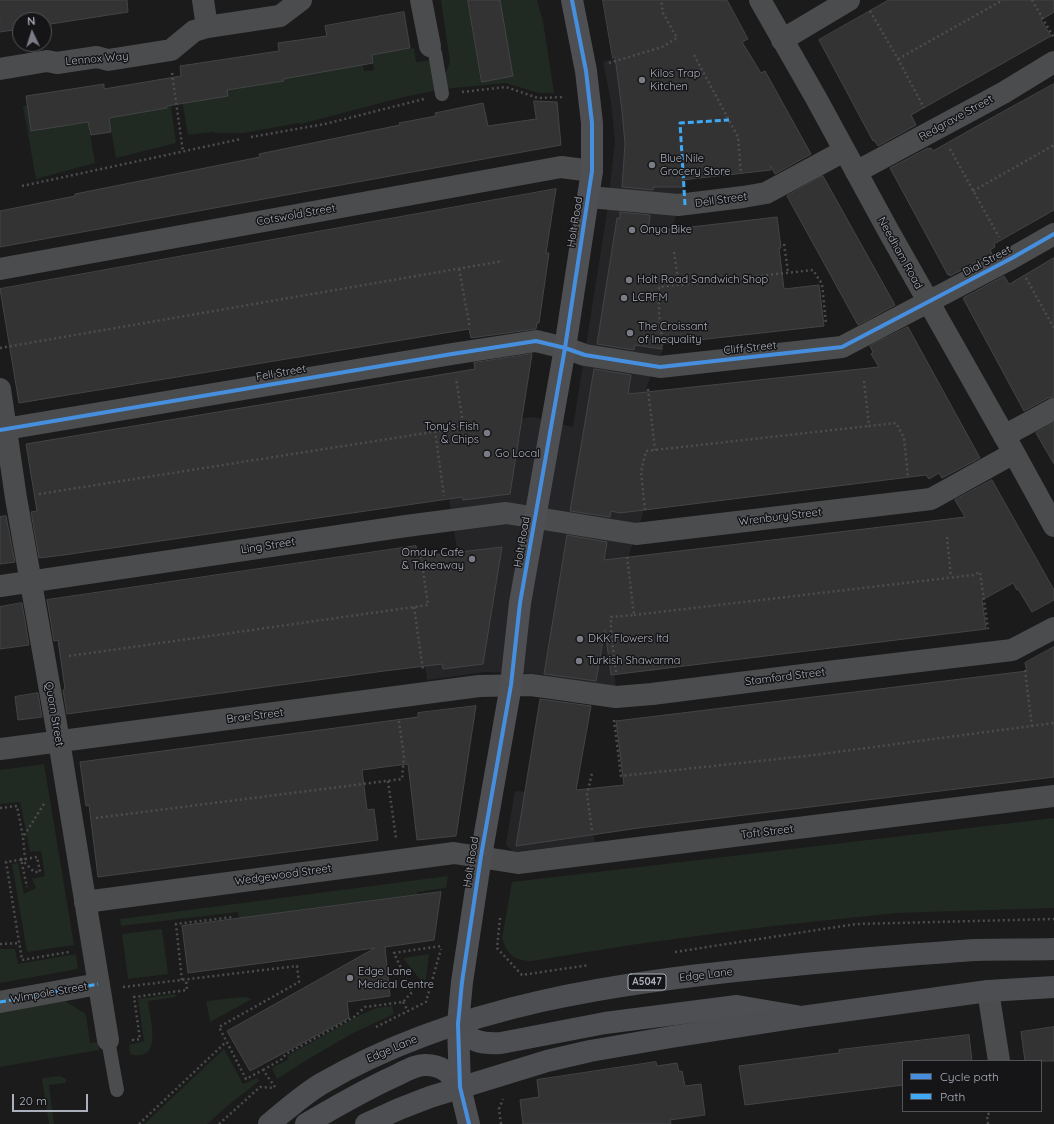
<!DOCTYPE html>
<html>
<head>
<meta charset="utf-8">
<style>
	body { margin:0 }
	#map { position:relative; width:1054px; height:1124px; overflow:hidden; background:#1b1b1b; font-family:Quicksand,sans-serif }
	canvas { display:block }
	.legend { position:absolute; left:902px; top:1060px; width:140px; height:52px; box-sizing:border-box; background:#151517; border:1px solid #515359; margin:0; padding:5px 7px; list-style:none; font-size:12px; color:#acb0bc }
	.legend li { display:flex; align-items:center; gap:8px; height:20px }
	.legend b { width:20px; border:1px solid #515359 }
	.north { position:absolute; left:12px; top:12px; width:40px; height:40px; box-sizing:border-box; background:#151517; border:1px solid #515359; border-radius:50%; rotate:356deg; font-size:11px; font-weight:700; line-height:16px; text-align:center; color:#acb0bc }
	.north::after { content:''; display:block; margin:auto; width:14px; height:18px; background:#797c84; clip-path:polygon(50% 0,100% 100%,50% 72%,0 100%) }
	.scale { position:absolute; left:12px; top:1094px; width:76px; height:18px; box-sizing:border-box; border:2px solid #acb0bc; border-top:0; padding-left:5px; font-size:12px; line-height:14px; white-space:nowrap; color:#acb0bc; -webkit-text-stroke:3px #151517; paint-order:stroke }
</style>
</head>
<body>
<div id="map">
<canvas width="1054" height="1124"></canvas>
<ul class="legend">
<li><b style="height:5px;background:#468fdf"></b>Cycle path</li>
<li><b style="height:5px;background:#3fa9f5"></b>Path</li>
</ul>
<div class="north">N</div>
<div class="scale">20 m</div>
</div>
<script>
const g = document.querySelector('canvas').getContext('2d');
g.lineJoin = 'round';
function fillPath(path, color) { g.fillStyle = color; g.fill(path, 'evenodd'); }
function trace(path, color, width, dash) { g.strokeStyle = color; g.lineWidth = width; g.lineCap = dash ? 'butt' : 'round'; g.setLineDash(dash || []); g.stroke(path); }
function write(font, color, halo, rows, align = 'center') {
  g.font = font + ' Quicksand,sans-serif'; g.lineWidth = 3; g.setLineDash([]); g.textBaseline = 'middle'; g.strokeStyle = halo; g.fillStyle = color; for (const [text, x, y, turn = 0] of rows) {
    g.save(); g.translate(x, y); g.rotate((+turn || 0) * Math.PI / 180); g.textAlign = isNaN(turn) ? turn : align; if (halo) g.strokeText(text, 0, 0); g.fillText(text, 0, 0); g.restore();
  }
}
const built = new Path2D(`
	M 660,45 L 682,126 L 686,184 L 674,222 L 676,251 L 658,311 L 663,350 L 648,383 L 646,391 L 653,446 L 637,471 L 643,514 L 630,551 L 626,571 L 610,633 L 616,688 L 537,674 L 486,672 L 427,680 L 418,609 L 429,607 L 424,555 L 457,550 L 439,433 L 468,426 L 533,417 L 573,427 L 606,219 L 615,142 L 611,102 L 603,62 Z
	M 515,791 L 588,796 L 595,843 L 520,851 L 513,851 L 509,848 L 506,844 L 507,837 Z`);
const green = new Path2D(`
	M 441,0 L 537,0 L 543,21 L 554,93 L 539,93 L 506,83 L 444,89 L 443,79 L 450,62 L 449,56 ZM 509,52 L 513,76 L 482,81 L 478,57 Z
	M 322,36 L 327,36 L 331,62 L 361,57 L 364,71 L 374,70 L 372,55 L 414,48 L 416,62 L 432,60 L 437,90 L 400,98 L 301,124 L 299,123 L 244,133 L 215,133 L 213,132 L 188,135 L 178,77 L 186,103 L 199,101 L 199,97 L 215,95 L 216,98 L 227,96 L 227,90 L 283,81 L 283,78 L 328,71 Z
	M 167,78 L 176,143 L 116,158 L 109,118 L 167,108 L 163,79 Z
	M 27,105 L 32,131 L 88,122 L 95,163 L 36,179 L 23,106 Z
	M 44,764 L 74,945 L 27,952 L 12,864 L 18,863 L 24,894 L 36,888 L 32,879 L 45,876 L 41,851 L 30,852 L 20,802 L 0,804 L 0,770 Z
	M 1054,818 L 1054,908 L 896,913 L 773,926 L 637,944 L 532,961 C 515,961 507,955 502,938 L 512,882 Z
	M 448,876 L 446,888 L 417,892 L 417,895 L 239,919 L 238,912 L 121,926 L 120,919 Z
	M 162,929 L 168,974 L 128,979 L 122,934 Z
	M 0,949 L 15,949 L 18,964 L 76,954 L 78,969 L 0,983 Z
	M 429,954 L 425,986 L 403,958 Z
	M 175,994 L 176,997 L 148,1001 C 150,1020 164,1063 130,1054 L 129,1045 L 144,1041 L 138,999 Z
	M 244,997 L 252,999 L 210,1022 L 206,1001 Z
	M 65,1001 L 86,1014 L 90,1043 L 98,1042 L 99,1050 L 0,1067 L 0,1012 Z
	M 392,1006 L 394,1014 L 353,1033 L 310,1058 L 277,1079 L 272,1068 L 289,1059 L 287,1056 L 360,1015 L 376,1008 Z
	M 224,1049 L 243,1084 L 257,1078 L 260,1082 L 258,1082 L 226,1107 L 207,1124 L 144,1124 Z
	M 60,1076 L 66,1079 L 66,1083 L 49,1085 L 54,1124 L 49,1124 L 42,1079 L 44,1078 Z`);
const building = new Path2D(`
	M 0,0 L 127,0 L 128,12 L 44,25 L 44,20 L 20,20 L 20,29 L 0,32 Z
	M 468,0 L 500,0 L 513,76 L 482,82 Z
	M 603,0 L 727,0 L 748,39 L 742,42 L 761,73 L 765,71 L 811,154 L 775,174 L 770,165 L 771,170 L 682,180 L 683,187 L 654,187 L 653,190 L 622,187 L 625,144 L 622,110 L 615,57 L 613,58 Z
	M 889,0 L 1054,0 L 1054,12 L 1041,20 L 1051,36 L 911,115 L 916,125 L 878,146 L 874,140 L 873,141 L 819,40 Z
	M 404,12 L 410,48 L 372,55 L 373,63 L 283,79 L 284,81 L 227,90 L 228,96 L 167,106 L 167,108 L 109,118 L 111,132 L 91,135 L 88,122 L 31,131 L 26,96 L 104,84 L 104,89 L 181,76 L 180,66 L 279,51 L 278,43 L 327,36 L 325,26 Z
	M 1054,84 L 1054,210 L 994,244 L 995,247 L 990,250 L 992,254 L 950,276 L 949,274 L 948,275 L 890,168 L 928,148 L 928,149 L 931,148 L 933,151 L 995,116 Z
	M 534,101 L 557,102 L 561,145 L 0,247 L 0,211 L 75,196 L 75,194 L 260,157 L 259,154 L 400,125 L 399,123 L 436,116 L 435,113 L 483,103 L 488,126 L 536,119 Z
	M 823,176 L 895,305 L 858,325 L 787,196 Z
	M 556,189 L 546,253 L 549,253 L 539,323 L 537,323 L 536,329 L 471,338 L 469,329 L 19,403 L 0,289 Z
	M 620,212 L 650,215 L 648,232 L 777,217 L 781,248 L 779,248 L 784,289 L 819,285 L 824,326 L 662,344 L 662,349 L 635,345 L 634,350 L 597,344 L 617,218 L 620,218 Z
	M 1054,258 L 1054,397 L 1048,398 L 1024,411 L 963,298 L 1004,276 L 1009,284 Z
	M 908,327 L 980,458 L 942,478 L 939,473 L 929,479 L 926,475 L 620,513 L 611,511 L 610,517 L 570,511 L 594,369 L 631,375 L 628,394 L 879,367 L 871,354 L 873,352 L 870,346 Z
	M 532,354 L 510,494 L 463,500 L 462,497 L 64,555 L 39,558 L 31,512 L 37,511 L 26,444 L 475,369 L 474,363 Z
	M 1054,423 L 1054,464 L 1036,433 Z
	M 992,480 L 1054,590 L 1054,600 L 1032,612 L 1018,589 L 1017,590 L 1013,583 L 982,600 L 986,629 L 611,675 L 605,629 L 596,681 L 544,674 L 567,535 L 607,542 L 604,560 L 965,517 L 955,500 Z
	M 6,516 L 15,562 L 0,564 L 0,517 Z
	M 416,546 L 418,557 L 502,547 L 483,664 L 443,669 L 442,664 L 384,671 L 67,714 L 63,690 L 65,689 L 58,640 L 54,641 L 47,600 Z
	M 22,603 L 29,645 L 0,649 L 0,607 Z
	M 1054,647 L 1054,777 L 639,828 L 516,846 L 540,699 L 591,706 L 576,790 L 624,785 L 616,721 L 1027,671 L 1025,663 Z
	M 38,693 L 42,717 L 18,720 L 15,697 Z
	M 476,706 L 456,836 L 417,840 L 408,764 L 384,767 L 362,770 L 367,810 L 374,809 L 378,840 L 98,877 L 89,805 L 86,806 L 80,762 L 418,717 L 418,713 Z
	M 441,892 L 434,940 L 385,947 L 390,996 L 347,1002 L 349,1018 L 250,1071 L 227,1031 L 375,948 L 188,973 L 182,926 Z
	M 1054,1027 L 1054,1061 L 1025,1061 L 1021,1032 Z
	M 969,1035 L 972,1061 L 903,1061 L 903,1085 L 745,1105 L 739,1066 L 839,1053 L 839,1050 Z
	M 656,1062 L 657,1066 L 677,1063 L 679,1072 L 682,1071 L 685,1086 L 701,1084 L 705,1115 L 670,1120 L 671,1124 L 523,1124 L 520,1100 L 539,1097 L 537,1080 Z`);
const path = new Path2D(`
	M 1032,0 L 1054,38
	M 870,11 L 898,59 L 924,108
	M 694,55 L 738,137 L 741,174
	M 898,59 L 1003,0
	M 609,63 L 662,47 L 677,38 L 663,13 L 661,0
	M 172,73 L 183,152
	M 462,92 L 506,87 L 538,98 L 565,97
	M 251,137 L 325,124 L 424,99
	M 950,149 L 999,237
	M 22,186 L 241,139
	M 973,191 L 1054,145
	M 784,244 L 788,272
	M 674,252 L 679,285
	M 459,269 L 470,328
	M 1026,278 L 1054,328
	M 663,344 L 659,315 L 659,287 L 813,270 L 822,284 L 826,324
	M 0,348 L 503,261
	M 864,381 L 869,426 L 896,423 L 904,438 L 908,477
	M 648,389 L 655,450
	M 435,431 L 444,496
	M 39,494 L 458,428 L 462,417 L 456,378
	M 645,510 L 641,472 L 646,451 L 869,426
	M 947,537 L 951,577
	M 414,607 L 423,670
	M 634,615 L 973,575 L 980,572 L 988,629
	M 69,656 L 428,605 L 420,549
	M 1025,670 L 1032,727
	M 616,672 L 611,633 L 611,617 L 634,615 L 627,557
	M 614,720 L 621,776 L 814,755 L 1054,723
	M 388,781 L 396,838
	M 44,804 L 23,837 L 25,859 L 6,862 L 22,960 L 69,952
	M 0,808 L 17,806 L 23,837
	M 96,818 L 402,779 L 404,757 L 399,721
	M 592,830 L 587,795 L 592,773
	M 25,859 L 37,857 L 40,872 L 34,872 L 21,859 L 27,887
	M 500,918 L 497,948 L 522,975 L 589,965
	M 0,944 L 20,943
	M 675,952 L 856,924 L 1054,919
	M 182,980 L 176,924 L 233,917
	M 123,987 L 297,966 L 299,982 L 219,1027 L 246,1079 L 263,1070 L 275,1087
	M 403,1002 L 408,1011
	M 376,1027 L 426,1002 L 441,949
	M 133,1039 L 133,1040 L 140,1039 L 134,997 L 187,990 L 186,980
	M 263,1070 L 282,1059 L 286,1054 L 354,1017 L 365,1007 L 403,1002 L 412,992 L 394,953 L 441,946
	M 139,1124 L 226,1042
	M 219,1124 L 260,1087 L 274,1088
	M 501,1124 L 499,1109 L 503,1099
	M 988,1124 L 987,1115 L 992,1111`);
const lane = new Path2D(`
	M 430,46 L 435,53 L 442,94
	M 108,1040 L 117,1090`);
const street = new Path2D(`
	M 203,0 L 207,27
	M 421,0 L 430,46
	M 760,0 L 816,98 L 889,232 L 1014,453 L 1054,526
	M 782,40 L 849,0
	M 0,69 L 47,61 L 57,63 L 97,57 L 108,60 L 171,50 L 194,31 L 207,27 L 280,16 L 301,0
	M 856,172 L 1003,93 L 1054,62
	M 589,197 L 678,205 L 743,197 L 766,193 L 844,151
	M 0,269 L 561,167 L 592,171
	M 0,389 L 16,498 L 59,741 L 108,1040
	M 0,430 L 452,354 L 536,341 L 565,348 L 585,355 L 660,367 L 842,347 L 1012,258 L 1054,234
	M 1004,436 L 1054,409
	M 0,586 L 406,526 L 506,513 L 636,534 L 931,499 L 1014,453
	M 0,749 L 479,686 L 531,685 L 616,697 L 652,694 L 811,674 L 1012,650 L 1054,628
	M 85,902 L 454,853 L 518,863 L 1054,796
	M 988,991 L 999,1061
	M 0,1002 L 98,984`);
const secondary = new Path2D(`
	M 458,1024 C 468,1042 482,1044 501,1043 L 605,1023 L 737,1006 L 796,1016
	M 306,1124 C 335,1107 364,1090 395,1076 C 404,1072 416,1064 426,1065 C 442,1065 452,1074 460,1087
	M 469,1124 L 460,1087 L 458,1024 L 462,982 L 481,856 L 511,685 L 520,603 L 565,348 L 592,171 L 592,123 L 586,71 L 572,0`);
const highway = new Path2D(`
	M 269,1124 C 286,1110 303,1095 321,1084 C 458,1004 620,982 775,967 C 823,962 871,958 919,954 C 938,953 957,951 976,950 C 1002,949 1028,950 1054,949
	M 366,1124 L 399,1109 L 430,1097 L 547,1061 L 590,1051 L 671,1037 L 800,1017 L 988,991 L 1054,987`);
const quiet = new Path2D(`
	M 685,205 L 680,123 L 729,120
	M 0,1002 L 98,984`);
const cycleway = new Path2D(`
	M 0,430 L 452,354 L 536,341 L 565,348 L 585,355 L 660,367 L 842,347 L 1012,258 L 1054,234
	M 469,1124 L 460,1087 L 458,1024 L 462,982 L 481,856 L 511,685 L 520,603 L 565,348 L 592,171 L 592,123 L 586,71 L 572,0`);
const markers = [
	[642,80,4,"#797c84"],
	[652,165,4,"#797c84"],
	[632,230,4,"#797c84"],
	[629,280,4,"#797c84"],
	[624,298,4,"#797c84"],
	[630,333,4,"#797c84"],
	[487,433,4,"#797c84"],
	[487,454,4,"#797c84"],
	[472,559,4,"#797c84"],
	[580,639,4,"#797c84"],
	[579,661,4,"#797c84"],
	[350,978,4,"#797c84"]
];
const shields = [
	[647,982,38]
];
const shieldNames = [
	["A5047",647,982]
];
const streetNames = [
	["Lennox Way",97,59,-5],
	["Redgrave Street",956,118,-29],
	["Dell Street",721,200,-8],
	["Cotswold Street",296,215,-10],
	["Holt Road",575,222,-81],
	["Needham Road",900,253,61],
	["Dial Street",987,261,-28],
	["Cliff Street",750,348,-6],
	["Fell Street",281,373,-10],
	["Wrenbury Street",780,517,-7],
	["Holt Road",522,542,-80],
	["Ling Street",268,546,-9],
	["Stamford Street",785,677,-7],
	["Quorn Street",54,714,80],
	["Brae Street",255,716,-7],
	["Toft Street",767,832,-7],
	["Holt Road",471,862,-81],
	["Wedgewood Street",283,875,-8],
	["Edge Lane",706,975,-7],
	["Wimpole Street",49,993,-10],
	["Edge Lane",392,1049,-23]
];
const poiNames = [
	["Kilos Trap",650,74],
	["Kitchen",650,87],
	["Blue Nile",660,159],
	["Grocery Store",660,172],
	["Onya Bike",640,230],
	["Holt Road Sandwich Shop",637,280],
	["LCRFM",632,298],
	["The Croissant",638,327],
	["of Inequality",638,340],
	["Tony's Fish",479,427,"right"],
	["& Chips",479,440,"right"],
	["Go Local",495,454],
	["Omdur Cafe",464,553,"right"],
	["& Takeaway",464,566,"right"],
	["DKK Flowers ltd",588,639],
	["Turkish Shawarma",587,661],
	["Edge Lane",358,972],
	["Medical Centre",358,985]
];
fillPath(built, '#252527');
fillPath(green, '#202922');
fillPath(building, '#333');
trace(building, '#434447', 1);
trace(path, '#4c4d50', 2.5, [2, 3]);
trace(lane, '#4b4c4e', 14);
trace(street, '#4b4c4e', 22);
trace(secondary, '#4e4f53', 22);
trace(highway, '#4d4e51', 22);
trace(quiet, '#3fa9f5', 3, [6, 3]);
trace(cycleway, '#468fdf', 4);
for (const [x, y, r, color] of markers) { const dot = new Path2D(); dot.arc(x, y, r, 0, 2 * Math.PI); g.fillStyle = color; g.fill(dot); trace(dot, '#151517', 1.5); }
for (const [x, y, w] of shields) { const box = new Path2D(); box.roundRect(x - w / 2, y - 8, w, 16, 3); g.fillStyle = '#151517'; g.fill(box); trace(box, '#acb0bc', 1); }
write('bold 10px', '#acb0bc', null, shieldNames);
write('11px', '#acb0bc', '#151517', streetNames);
write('11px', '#acb0bc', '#151517', poiNames, 'left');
</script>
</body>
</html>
